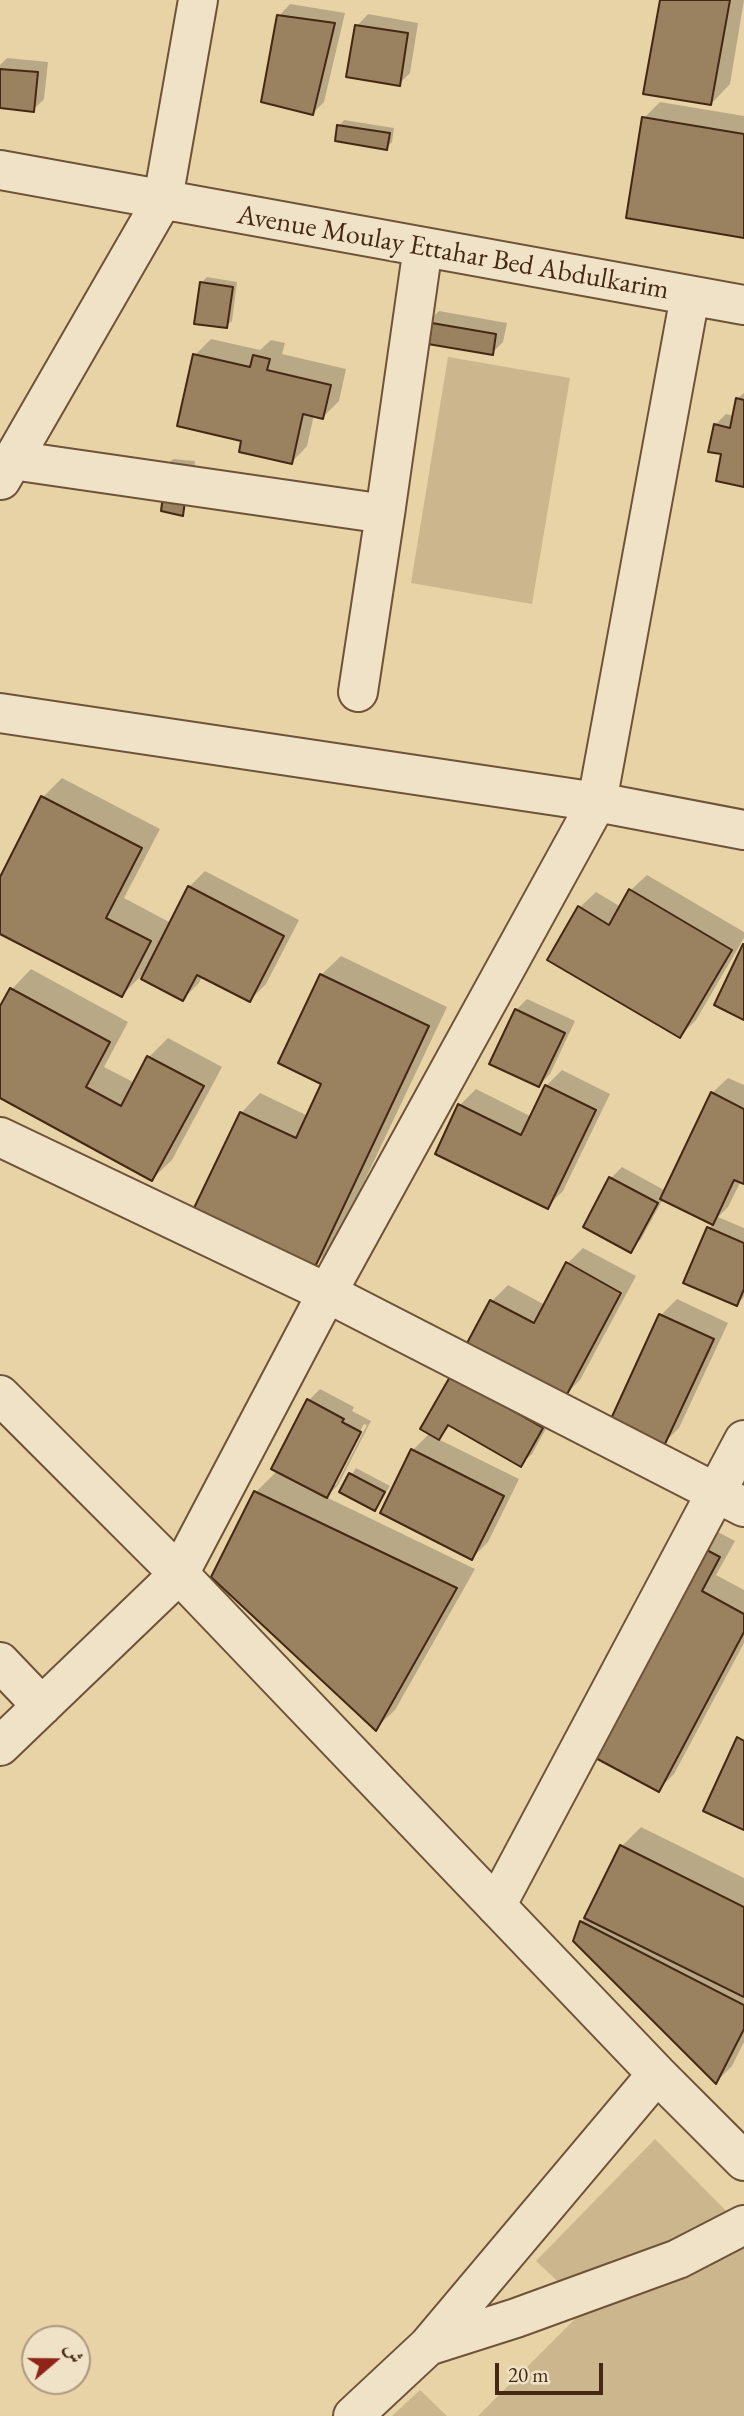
<!DOCTYPE html>
<html>
<head>
<meta charset="utf-8">
<style>
	body { margin:0 }
	#map { position:relative; width:744px; height:2416px; overflow:hidden; background:#e8d3a7; font-family:"EB Garamond",Amiri,serif }
	canvas { display:block }
	.north { position:absolute; left:21px; top:2325px; width:70px; height:70px; box-sizing:border-box; background:#f0e2c6; border:2px solid #ac987f; border-radius:50%; rotate:70deg; font-size:19px; font-weight:700; line-height:28px; text-align:center; color:#452814 }
	.north::after { content:''; display:block; margin:auto; width:24px; height:32px; background:#8f2418; clip-path:polygon(50% 0,100% 100%,50% 72%,0 100%) }
	.scale { position:absolute; left:495px; top:2363px; width:108px; height:32px; box-sizing:border-box; border:4px solid #452814; border-top:0; padding-left:9px; font-size:21px; line-height:24px; white-space:nowrap; color:#452814; -webkit-text-stroke:5px #f0e2c6; paint-order:stroke }
</style>
</head>
<body>
<div id="map">
<canvas width="744" height="2416"></canvas>
<div class="north">ش</div>
<div class="scale">20 m</div>
</div>
<script>
const g = document.querySelector('canvas').getContext('2d');
g.lineJoin = 'round';
function fillPath(path, color) { g.fillStyle = color; g.fill(path, 'evenodd'); }
function trace(path, color, width, dash) { g.strokeStyle = color; g.lineWidth = width; g.lineCap = dash ? 'butt' : 'round'; g.setLineDash(dash || []); g.stroke(path); }
function write(font, color, halo, rows, align = 'center') {
  g.font = font + ' "EB Garamond",serif'; g.lineWidth = 5; g.setLineDash([]); g.textBaseline = 'middle'; g.strokeStyle = halo; g.fillStyle = color; for (const [text, x, y, turn = 0] of rows) {
    g.save(); g.translate(x, y); g.rotate((+turn || 0) * Math.PI / 180); g.textAlign = isNaN(turn) ? turn : align; if (halo) g.strokeText(text, 0, 0); g.fillText(text, 0, 0); g.restore();
  }
}
const green = new Path2D(`
	M 448,357 L 570,378 L 532,604 L 411,583 Z
	M 655,2139 L 744,2229 L 744,2416 L 478,2416 L 586,2308 L 536,2261 Z
	M 420,2390 L 447,2416 L 392,2416 Z`);
const shadow = new Path2D(`
	M 661,0 L 744,0 L 730,84 L 711,104 Z
	M 290,4 L 345,13 L 324,102 L 313,113 L 279,16 Z
	M 368,14 L 418,23 L 410,73 L 399,84 L 357,26 Z
	M 7,58 L 48,62 L 44,99 L 33,110 L 0,106 L 0,65 Z
	M 660,102 L 744,116 L 744,236 L 644,118 Z
	M 344,120 L 394,128 L 392,142 L 386,148 L 339,126 Z
	M 207,277 L 237,282 L 232,321 L 226,326 L 201,283 Z
	M 439,311 L 507,323 L 503,342 L 492,353 L 427,322 Z
	M 211,339 L 260,350 L 271,340 L 285,343 L 282,354 L 346,369 L 339,401 L 323,417 L 314,415 L 307,446 L 292,462 L 243,440 L 195,355 Z
	M 744,393 L 744,485 L 723,453 L 715,425 L 726,414 L 734,416 L 737,399 Z
	M 173,459 L 195,461 L 194,473 L 168,464 Z
	M 62,778 L 160,829 L 124,898 L 171,923 L 189,887 L 205,871 L 299,920 L 266,984 L 250,1000 L 202,976 L 199,983 L 183,999 L 146,971 L 122,995 L 0,932 L 0,881 L 43,797 Z
	M 647,875 L 744,932 L 744,938 L 696,1020 L 680,1036 L 580,907 L 596,892 L 621,907 L 631,890 Z
	M 341,956 L 447,1007 L 334,1245 L 315,1265 L 241,1113 L 260,1093 L 308,1116 L 324,1083 L 321,975 Z
	M 31,969 L 128,1022 L 104,1067 L 135,1083 L 149,1057 L 168,1038 L 222,1067 L 172,1160 L 152,1179 L 0,1096 L 0,1010 L 12,989 Z
	M 527,999 L 575,1021 L 550,1074 L 539,1085 L 516,1010 Z
	M 562,1070 L 610,1094 L 563,1191 L 547,1207 L 437,1153 L 460,1105 L 476,1089 L 532,1117 L 546,1086 Z
	M 728,1078 L 744,1085 L 744,1182 L 741,1181 L 728,1207 L 718,1217 L 744,1228 L 744,1297 L 736,1304 L 709,1228 L 714,1223 L 663,1199 L 641,1239 L 630,1250 L 611,1178 L 622,1167 L 666,1191 L 712,1093 Z
	M 583,1248 L 636,1276 L 580,1380 L 564,1396 L 469,1345 L 492,1301 L 508,1285 L 545,1305 L 567,1264 Z
	M 677,1299 L 728,1323 L 679,1428 L 663,1444 L 661,1315 Z
	M 463,1365 L 553,1416 L 532,1454 L 520,1465 L 451,1425 L 438,1439 L 519,1479 L 488,1542 L 472,1558 L 413,1450 L 430,1433 Z
	M 320,1389 L 354,1407 L 352,1411 L 371,1421 L 338,1485 L 326,1497 L 475,1569 L 395,1710 L 375,1729 L 256,1492 L 278,1470 L 273,1468 L 309,1400 ZM 364,1424 L 367,1425 L 336,1485 L 332,1485 Z
	M 356,1468 L 390,1486 L 375,1509 L 341,1491 Z
	M 718,1532 L 735,1541 L 716,1575 L 744,1590 L 744,1643 L 674,1774 L 658,1790 L 702,1548 Z
	M 641,1827 L 744,1878 L 744,2042 L 732,2066 L 716,2082 L 581,1922 L 587,1916 L 622,1846 Z`);
const building = new Path2D(`
	M 660,0 L 730,0 L 711,105 L 643,94 Z
	M 277,15 L 335,23 L 313,115 L 261,102 Z
	M 355,25 L 408,33 L 400,86 L 346,77 Z
	M 0,69 L 38,72 L 34,112 L 0,108 Z
	M 642,117 L 744,134 L 744,238 L 626,218 Z
	M 337,125 L 390,133 L 387,150 L 335,141 Z
	M 200,282 L 233,287 L 227,328 L 194,324 Z
	M 426,322 L 496,334 L 493,355 L 422,343 Z
	M 193,354 L 250,367 L 253,355 L 270,359 L 267,370 L 331,385 L 323,419 L 303,414 L 292,464 L 239,452 L 241,441 L 177,426 Z
	M 736,398 L 744,400 L 744,487 L 716,481 L 721,454 L 708,452 L 714,424 L 730,428 Z
	M 163,496 L 185,501 L 183,516 L 161,511 Z
	M 41,796 L 142,848 L 106,918 L 151,941 L 122,997 L 0,934 L 0,877 Z
	M 188,886 L 284,936 L 250,1002 L 197,975 L 183,1001 L 141,979 Z
	M 629,889 L 732,950 L 680,1038 L 547,960 L 578,906 L 609,925 Z
	M 743,944 L 744,944 L 744,1020 L 714,1005 Z
	M 320,974 L 429,1026 L 315,1267 L 194,1208 L 240,1112 L 296,1138 L 321,1084 L 278,1063 Z
	M 10,988 L 110,1042 L 86,1087 L 121,1106 L 147,1056 L 204,1086 L 152,1181 L 0,1098 L 0,1006 Z
	M 515,1009 L 565,1033 L 539,1087 L 489,1064 Z
	M 545,1085 L 596,1110 L 548,1209 L 435,1154 L 458,1104 L 521,1135 Z
	M 711,1092 L 744,1109 L 744,1184 L 734,1180 L 713,1225 L 660,1199 Z
	M 609,1177 L 658,1203 L 631,1253 L 583,1227 Z
	M 707,1227 L 744,1243 L 744,1289 L 737,1306 L 683,1283 Z
	M 566,1262 L 621,1293 L 565,1398 L 466,1345 L 490,1300 L 534,1323 Z
	M 659,1314 L 714,1339 L 664,1446 L 610,1421 Z
	M 451,1375 L 543,1428 L 521,1467 L 448,1425 L 439,1440 L 420,1429 Z
	M 307,1399 L 344,1419 L 342,1422 L 361,1432 L 327,1498 L 271,1469 Z
	M 411,1449 L 504,1496 L 472,1560 L 380,1513 Z
	M 349,1473 L 385,1492 L 375,1511 L 339,1492 Z
	M 254,1491 L 457,1588 L 376,1731 L 211,1577 Z
	M 701,1547 L 720,1557 L 702,1591 L 744,1614 L 744,1632 L 659,1792 L 590,1755 Z
	M 737,1737 L 744,1741 L 744,1830 L 703,1811 Z
	M 620,1845 L 744,1907 L 744,1997 L 584,1918 Z
	M 580,1921 L 744,2005 L 744,2029 L 716,2084 L 573,1941 Z`);
const minor = new Path2D(`
	M 0,170 L 744,305
	M 12,460 L 385,514 L 423,247
	M 1,480 L 163,199 L 198,0
	M 358,692 L 385,514
	M 0,713 L 597,802 L 744,830
	M 0,1137 L 327,1293 L 744,1507
	M 0,1395 L 179,1574 L 657,2074 L 744,2161
	M 0,1662 L 42,1706
	M 0,1746 L 179,1574 L 327,1293 L 597,802 L 690,296
	M 496,1906 L 744,1440
	M 428,2346 L 657,2074
	M 353,2416 L 428,2346 L 516,2318 L 678,2259 L 744,2225`);
const streetNames = [
	["Avenue Moulay Ettahar Bed Abdulkarim",453,253,10]
];
fillPath(green, '#ccb68e');
fillPath(shadow, '#0003');
fillPath(building, '#9a8160');
trace(building, '#452814', 2);
trace(minor, '#6e5339', 42);
trace(minor, '#f0e2c6', 38);
write('28px', '#452814', '#f0e2c6', streetNames);
</script>
</body>
</html>
